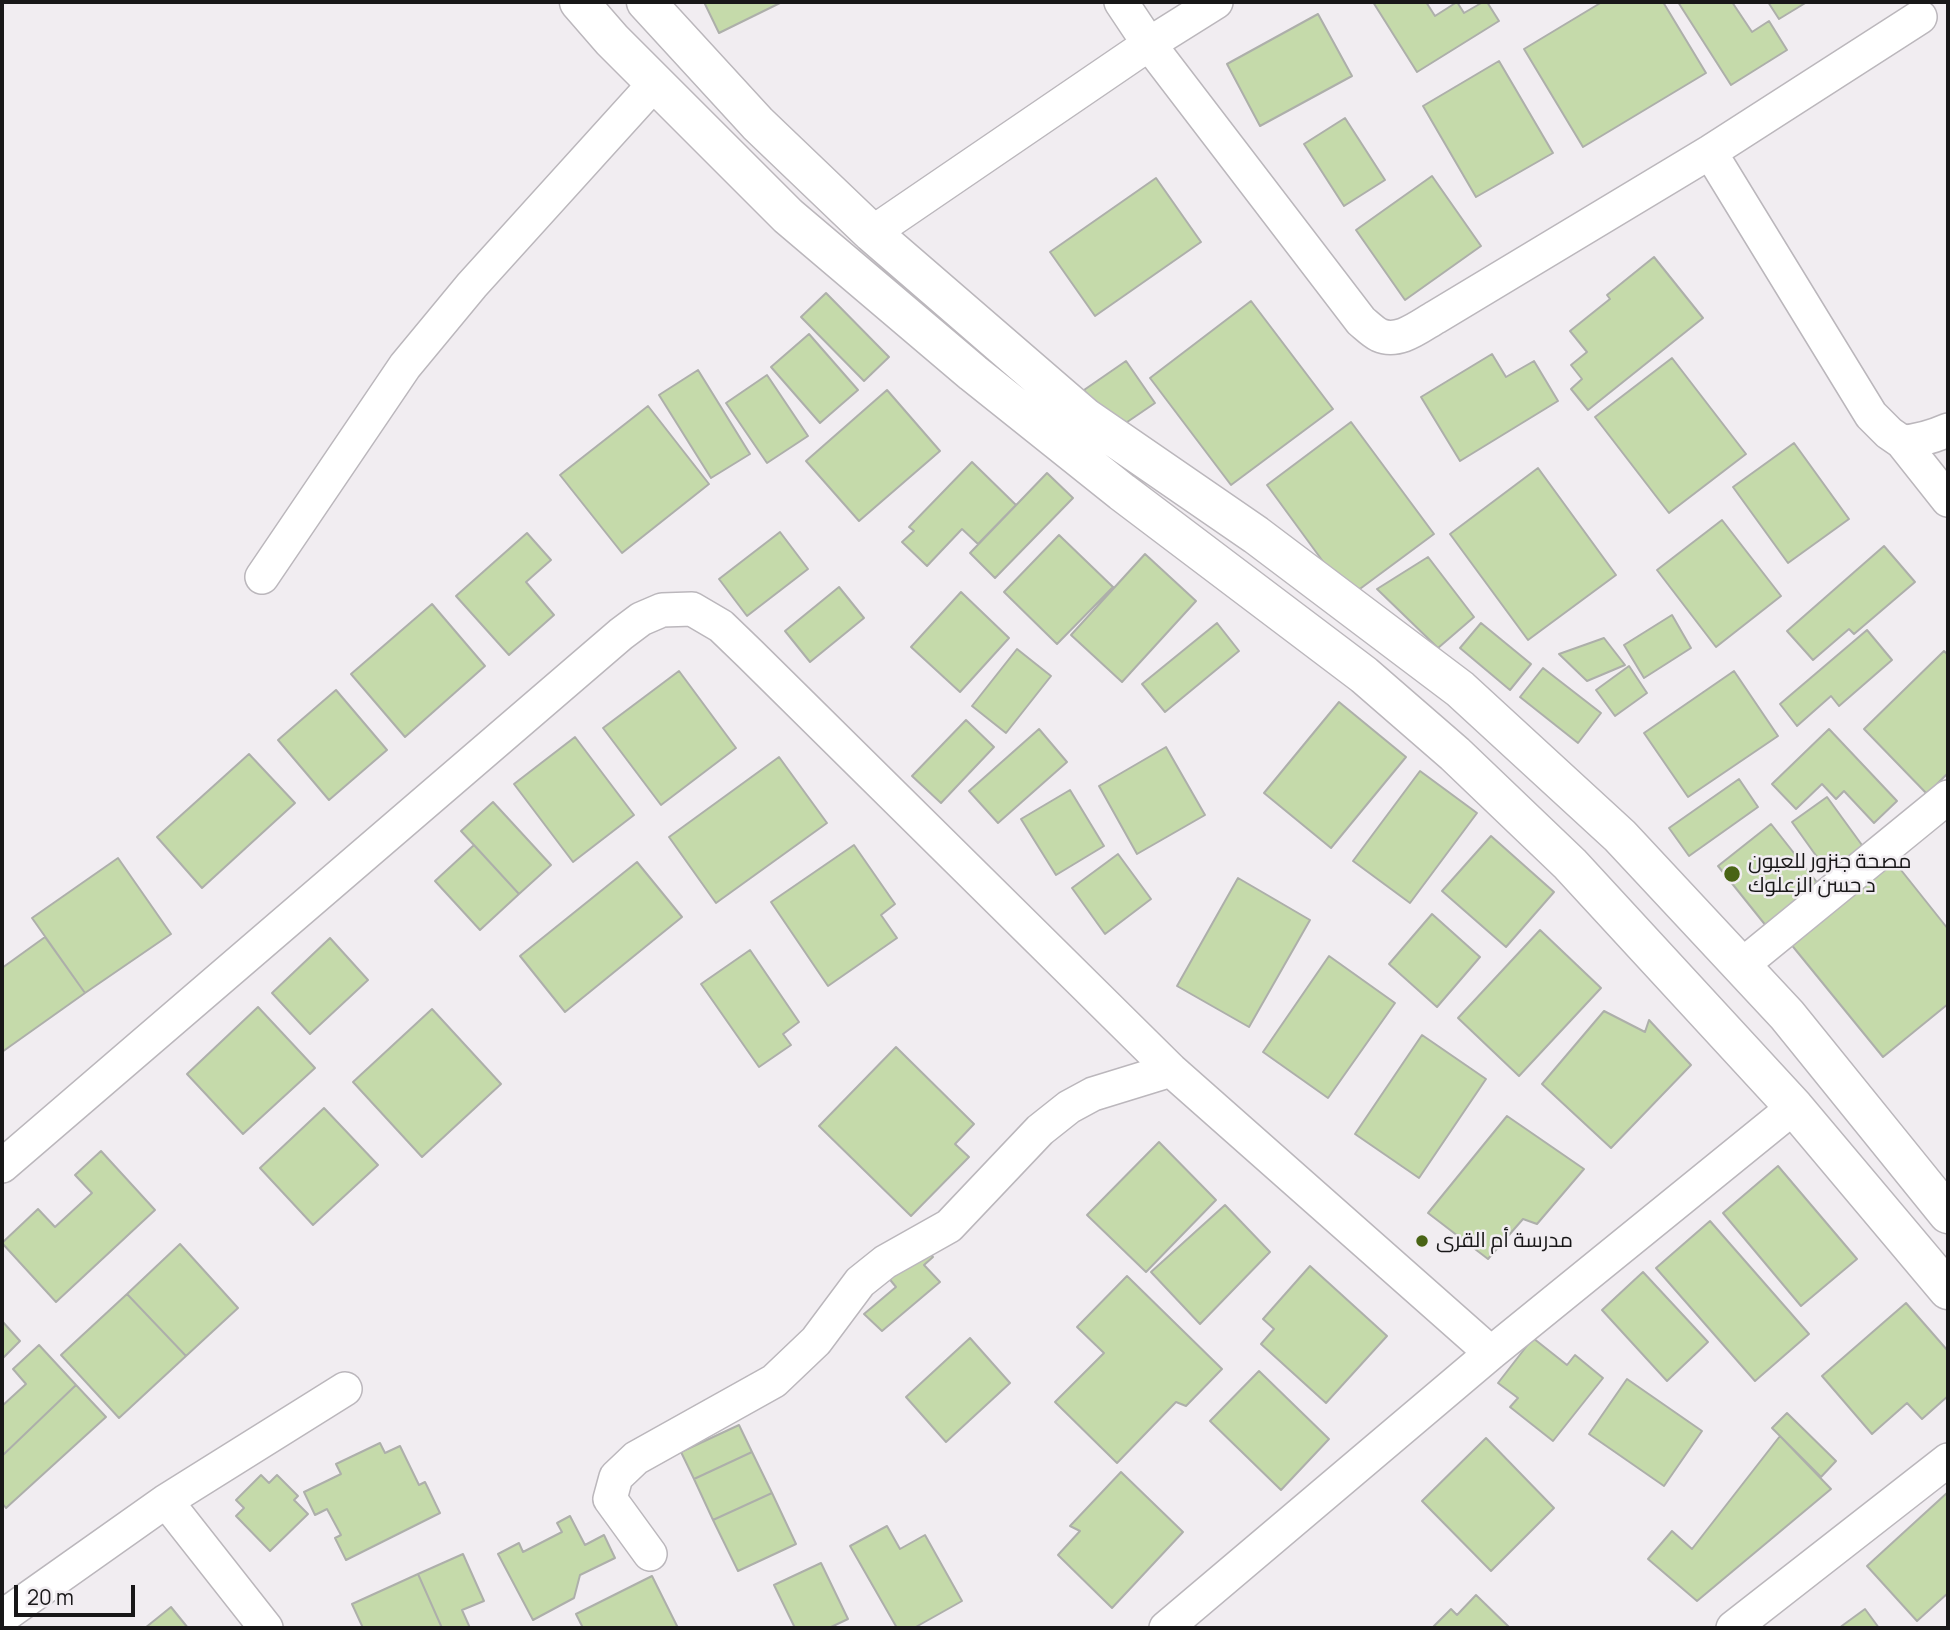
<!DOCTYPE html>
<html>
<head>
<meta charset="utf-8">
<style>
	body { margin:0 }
	#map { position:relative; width:1950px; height:1630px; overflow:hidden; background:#f1edf1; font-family:Manrope,sans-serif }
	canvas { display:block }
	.frame { position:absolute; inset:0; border:4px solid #181718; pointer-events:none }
	.scale { position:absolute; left:14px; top:1585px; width:121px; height:32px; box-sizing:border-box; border:4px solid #181718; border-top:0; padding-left:9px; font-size:21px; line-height:24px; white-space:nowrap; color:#181718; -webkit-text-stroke:5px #f1edf1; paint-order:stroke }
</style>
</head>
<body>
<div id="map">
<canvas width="1950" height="1630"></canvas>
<div class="frame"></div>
<div class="scale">20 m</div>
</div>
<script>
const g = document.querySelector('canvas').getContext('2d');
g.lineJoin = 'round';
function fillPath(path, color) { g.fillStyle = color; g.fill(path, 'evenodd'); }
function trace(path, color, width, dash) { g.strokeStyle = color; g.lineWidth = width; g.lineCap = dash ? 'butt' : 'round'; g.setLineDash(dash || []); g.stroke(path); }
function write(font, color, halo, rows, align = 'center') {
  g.font = font + ' Manrope,Cairo,sans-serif'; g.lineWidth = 5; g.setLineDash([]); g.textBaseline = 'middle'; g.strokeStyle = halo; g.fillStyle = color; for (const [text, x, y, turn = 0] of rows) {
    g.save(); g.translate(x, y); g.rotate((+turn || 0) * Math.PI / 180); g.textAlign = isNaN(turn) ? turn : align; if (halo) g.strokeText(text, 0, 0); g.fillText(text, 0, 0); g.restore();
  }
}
const building = new Path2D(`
	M 704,2 L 782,2 L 719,33 Z
	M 1373,2 L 1426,2 L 1435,16 L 1457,2 L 1464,13 L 1483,2 L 1487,2 L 1499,21 L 1417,72 Z
	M 1602,2 L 1663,2 L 1706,73 L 1583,147 L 1524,49 Z
	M 1678,2 L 1732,2 L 1752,32 L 1769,21 L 1787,50 L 1731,85 Z
	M 1768,2 L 1807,2 L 1779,19 Z
	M 1318,14 L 1352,76 L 1260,126 L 1227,64 Z
	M 1499,61 L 1553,153 L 1476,197 L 1423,106 Z
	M 1345,118 L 1385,180 L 1344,206 L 1304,144 Z
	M 1432,176 L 1481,246 L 1405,300 L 1356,230 Z
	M 1156,178 L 1201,242 L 1095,316 L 1050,252 Z
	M 1654,257 L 1703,318 L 1588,410 L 1571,389 L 1582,379 L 1571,365 L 1587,352 L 1570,331 L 1610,299 L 1607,295 Z
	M 826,293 L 889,357 L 864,381 L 801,317 Z
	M 1251,301 L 1333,409 L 1231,485 L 1150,378 Z
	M 809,334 L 858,390 L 820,423 L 771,367 Z
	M 1492,354 L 1506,377 L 1534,361 L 1558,401 L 1460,461 L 1421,397 Z
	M 1672,358 L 1746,454 L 1669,513 L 1595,417 Z
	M 1126,361 L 1155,403 L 1114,431 L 1084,390 Z
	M 698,370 L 750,454 L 711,478 L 659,395 Z
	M 767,375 L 808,436 L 767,463 L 726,403 Z
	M 887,390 L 940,451 L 859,521 L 806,461 Z
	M 648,406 L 709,484 L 622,553 L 560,475 Z
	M 1351,422 L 1434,534 L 1349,597 L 1267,485 Z
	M 1794,443 L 1849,519 L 1788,563 L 1733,487 Z
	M 972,462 L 1016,505 L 978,544 L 962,529 L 927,566 L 902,542 L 914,531 L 909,527 Z
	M 1538,468 L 1616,575 L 1528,640 L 1450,534 Z
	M 1047,473 L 1073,498 L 995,578 L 970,553 Z
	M 1722,520 L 1781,596 L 1716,647 L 1657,570 Z
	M 780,532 L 808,569 L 747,616 L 719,579 Z
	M 527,533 L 551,560 L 526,582 L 554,615 L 509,655 L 456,596 Z
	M 1059,535 L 1113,587 L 1057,644 L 1004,592 Z
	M 1884,546 L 1915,582 L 1854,634 L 1849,629 L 1813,660 L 1787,631 Z
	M 1145,554 L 1196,601 L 1122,682 L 1071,635 Z
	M 1428,557 L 1474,617 L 1438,648 L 1377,589 Z
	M 839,587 L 864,618 L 810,662 L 785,631 Z
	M 961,592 L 1009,638 L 960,692 L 911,647 Z
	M 432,604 L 485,666 L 405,737 L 351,674 Z
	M 1672,615 L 1691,648 L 1644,678 L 1624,645 Z
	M 1217,623 L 1239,651 L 1165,712 L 1142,684 Z
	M 1481,623 L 1531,664 L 1510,690 L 1460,648 Z
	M 1867,630 L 1892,660 L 1839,706 L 1831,696 L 1797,726 L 1780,704 Z
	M 1604,638 L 1625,665 L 1587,681 L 1559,654 Z
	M 1017,649 L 1051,676 L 1006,733 L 972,706 Z
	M 1944,651 L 1948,655 L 1948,773 L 1927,794 L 1864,729 Z
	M 1629,666 L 1647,693 L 1615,716 L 1596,690 Z
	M 1543,668 L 1601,713 L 1578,743 L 1520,697 Z
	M 679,671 L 736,748 L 661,805 L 603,728 Z
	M 1734,671 L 1778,736 L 1688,797 L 1644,733 Z
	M 336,690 L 387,750 L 329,800 L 278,740 Z
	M 1339,702 L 1406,757 L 1331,848 L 1264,793 Z
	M 966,720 L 994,747 L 941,803 L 912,776 Z
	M 1039,729 L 1067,762 L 998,823 L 969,791 Z
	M 1829,729 L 1897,801 L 1874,823 L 1844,791 L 1836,799 L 1822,784 L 1796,809 L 1772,784 Z
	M 575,737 L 634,815 L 573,862 L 514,784 Z
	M 1166,747 L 1205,815 L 1137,854 L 1099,786 Z
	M 249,754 L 295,803 L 202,888 L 157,837 Z
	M 779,757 L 827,823 L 716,903 L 669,837 Z
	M 1420,771 L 1477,813 L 1410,903 L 1353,861 Z
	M 1739,779 L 1758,807 L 1689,856 L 1669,828 Z
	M 1070,790 L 1104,846 L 1056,875 L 1021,819 Z
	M 1827,797 L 1867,852 L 1832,878 L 1792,822 Z
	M 493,802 L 551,865 L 519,894 L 461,831 Z
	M 1771,824 L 1827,895 L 1775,937 L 1718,866 Z
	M 1491,836 L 1554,892 L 1506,947 L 1442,891 Z
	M 474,845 L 519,894 L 480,930 L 435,881 Z
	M 854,845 L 895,904 L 881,915 L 897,938 L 828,986 L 771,902 Z
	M 1118,854 L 1151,899 L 1105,934 L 1072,888 Z
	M 118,858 L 171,934 L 85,993 L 32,918 Z
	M 1893,860 L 1948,929 L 1948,1004 L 1883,1057 L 1790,943 Z
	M 637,862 L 682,917 L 565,1012 L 520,956 Z
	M 1238,878 L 1310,920 L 1249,1027 L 1177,986 Z
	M 1432,914 L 1480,957 L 1437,1007 L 1389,964 Z
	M 1540,930 L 1601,988 L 1519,1076 L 1458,1018 Z
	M 45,937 L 85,993 L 2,1052 L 2,968 Z
	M 330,938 L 368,980 L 310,1034 L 272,993 Z
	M 750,950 L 799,1022 L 783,1034 L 791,1045 L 759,1067 L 701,984 Z
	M 1329,956 L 1395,1003 L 1328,1098 L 1263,1052 Z
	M 258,1007 L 315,1068 L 243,1134 L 187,1074 Z
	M 432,1009 L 501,1084 L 422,1157 L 353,1082 Z
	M 1604,1011 L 1645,1032 L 1649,1020 L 1691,1065 L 1611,1148 L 1542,1084 Z
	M 1422,1035 L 1486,1079 L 1419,1178 L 1355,1134 Z
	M 896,1047 L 974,1124 L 955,1144 L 969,1157 L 911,1216 L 819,1126 Z
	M 324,1108 L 378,1165 L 313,1225 L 260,1168 Z
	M 1507,1116 L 1584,1169 L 1537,1224 L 1523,1219 L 1488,1259 L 1428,1213 Z
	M 1159,1142 L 1216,1200 L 1146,1272 L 1087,1215 Z
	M 101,1151 L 155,1210 L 56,1302 L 2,1243 L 38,1209 L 55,1227 L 92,1193 L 75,1175 Z
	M 1778,1166 L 1857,1259 L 1801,1306 L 1723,1213 Z
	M 1225,1205 L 1270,1252 L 1200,1324 L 1151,1272 Z
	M 1710,1221 L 1809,1334 L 1755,1381 L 1656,1268 Z
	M 180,1244 L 238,1308 L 186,1356 L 127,1294 Z
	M 922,1245 L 933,1257 L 924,1265 L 940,1282 L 882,1331 L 864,1314 L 896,1287 L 887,1276 Z
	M 1310,1266 L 1387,1336 L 1326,1403 L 1261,1344 L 1274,1329 L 1263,1319 Z
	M 1643,1272 L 1708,1342 L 1667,1381 L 1602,1310 Z
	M 1127,1276 L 1222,1369 L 1186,1406 L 1176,1402 L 1117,1463 L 1055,1402 L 1104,1353 L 1077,1327 Z
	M 127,1294 L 186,1356 L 119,1418 L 61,1355 Z
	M 1906,1303 L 1948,1351 L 1948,1396 L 1922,1419 L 1907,1403 L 1872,1434 L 1822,1376 Z
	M 2,1321 L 20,1341 L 2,1359 Z
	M 970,1338 L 1010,1383 L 946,1442 L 906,1397 Z
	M 1533,1338 L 1567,1365 L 1575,1355 L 1603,1378 L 1553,1441 L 1510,1407 L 1518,1398 L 1498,1383 Z
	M 39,1345 L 76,1385 L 2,1456 L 2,1406 L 26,1384 L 13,1369 Z
	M 1259,1371 L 1329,1439 L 1281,1490 L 1210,1421 Z
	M 1627,1379 L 1702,1431 L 1664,1486 L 1589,1434 Z
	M 76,1385 L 106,1417 L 6,1508 L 2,1503 L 2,1456 Z
	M 1787,1413 L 1836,1461 L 1821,1477 L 1772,1428 Z
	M 739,1425 L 752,1452 L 694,1479 L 681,1452 Z
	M 1780,1436 L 1831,1489 L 1697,1601 L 1648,1559 L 1672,1531 L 1692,1549 Z
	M 1486,1438 L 1554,1508 L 1491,1571 L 1422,1501 Z
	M 380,1443 L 385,1453 L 400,1446 L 419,1485 L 425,1482 L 440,1513 L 346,1560 L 335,1538 L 341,1535 L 327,1509 L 315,1515 L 304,1492 L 341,1474 L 336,1464 Z
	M 752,1452 L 772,1493 L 713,1520 L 694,1479 Z
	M 1121,1472 L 1183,1532 L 1112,1608 L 1058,1555 L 1080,1531 L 1070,1526 Z
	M 261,1475 L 269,1483 L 277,1475 L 298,1496 L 294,1500 L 308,1514 L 270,1551 L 236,1516 L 244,1508 L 236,1500 Z
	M 1948,1492 L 1948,1593 L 1917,1621 L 1867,1566 Z
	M 772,1493 L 796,1544 L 738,1571 L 713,1520 Z
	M 570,1516 L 585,1545 L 604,1535 L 615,1558 L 580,1575 L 574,1598 L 533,1620 L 498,1554 L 519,1543 L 523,1552 L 562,1532 L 557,1523 Z
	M 887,1526 L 900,1549 L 925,1535 L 962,1601 L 914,1628 L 897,1628 L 850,1546 Z
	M 463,1554 L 484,1601 L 462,1610 L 470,1628 L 442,1628 L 418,1574 Z
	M 821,1563 L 848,1619 L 829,1628 L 795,1628 L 774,1585 Z
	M 418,1574 L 442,1628 L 363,1628 L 352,1604 Z
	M 652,1576 L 678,1628 L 583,1628 L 576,1614 Z
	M 1476,1595 L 1510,1628 L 1432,1628 L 1451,1609 L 1457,1615 Z
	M 171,1607 L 188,1628 L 145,1628 Z
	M 1865,1609 L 1879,1628 L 1839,1628 Z`);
const minor = new Path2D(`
	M 1121,2 L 1149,44 L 1361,321 C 1367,326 1373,332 1379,335 C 1399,344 1420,326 1436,317 L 1710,152 L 1920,17
	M 1710,152 L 1871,415 L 1889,433 L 1902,442 L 1948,500
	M 872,233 L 1149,44 L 1216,2
	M 1902,442 C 1919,441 1932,437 1948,430
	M 262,577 L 405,366 L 472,285 L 655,83
	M 1741,966 L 1948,797
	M 2,1166 L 621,634 L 641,619 L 662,610 L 692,609 L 721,626 L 750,654 L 1171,1070 L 1491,1353
	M 166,1501 L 266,1628
	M 650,1554 L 610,1499 L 616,1477 L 636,1458 L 774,1381 L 816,1341 L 860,1282 L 885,1262 L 949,1226 L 1040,1130 L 1069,1107 L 1093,1094 L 1171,1070
	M 2,1617 L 166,1501 L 345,1389
	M 1166,1628 L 1491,1353 L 1794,1107
	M 1733,1628 L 1948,1460`);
const tertiary = new Path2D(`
	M 579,2 L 612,40 L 788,216 L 973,373 L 1122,492 L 1364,675 L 1455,754 L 1570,864 L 1794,1107 L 1948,1290
	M 646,2 L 758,124 L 872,233 L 1086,418 L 1256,535 L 1460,689 L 1620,836 L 1787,1015 L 1948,1214`);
const markers = [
	[1732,874,9,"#496415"],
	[1422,1241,7,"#496415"]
];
const poiNames = [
	["مصحة جنزور للعيون",1748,862],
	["د حسن الزعلوك",1748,886],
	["مدرسة أم القرى",1436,1241]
];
fillPath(building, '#c5daaa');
trace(building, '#adafaa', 2);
trace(minor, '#bbb7bc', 36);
trace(tertiary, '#bbb7bc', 41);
trace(minor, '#fff', 33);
trace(tertiary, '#fff', 38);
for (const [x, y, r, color] of markers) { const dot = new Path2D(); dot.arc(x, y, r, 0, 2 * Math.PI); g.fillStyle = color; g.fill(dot); trace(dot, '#f1edf1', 2.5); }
write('21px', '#181718', '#f1edf1', poiNames, 'left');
</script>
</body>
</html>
